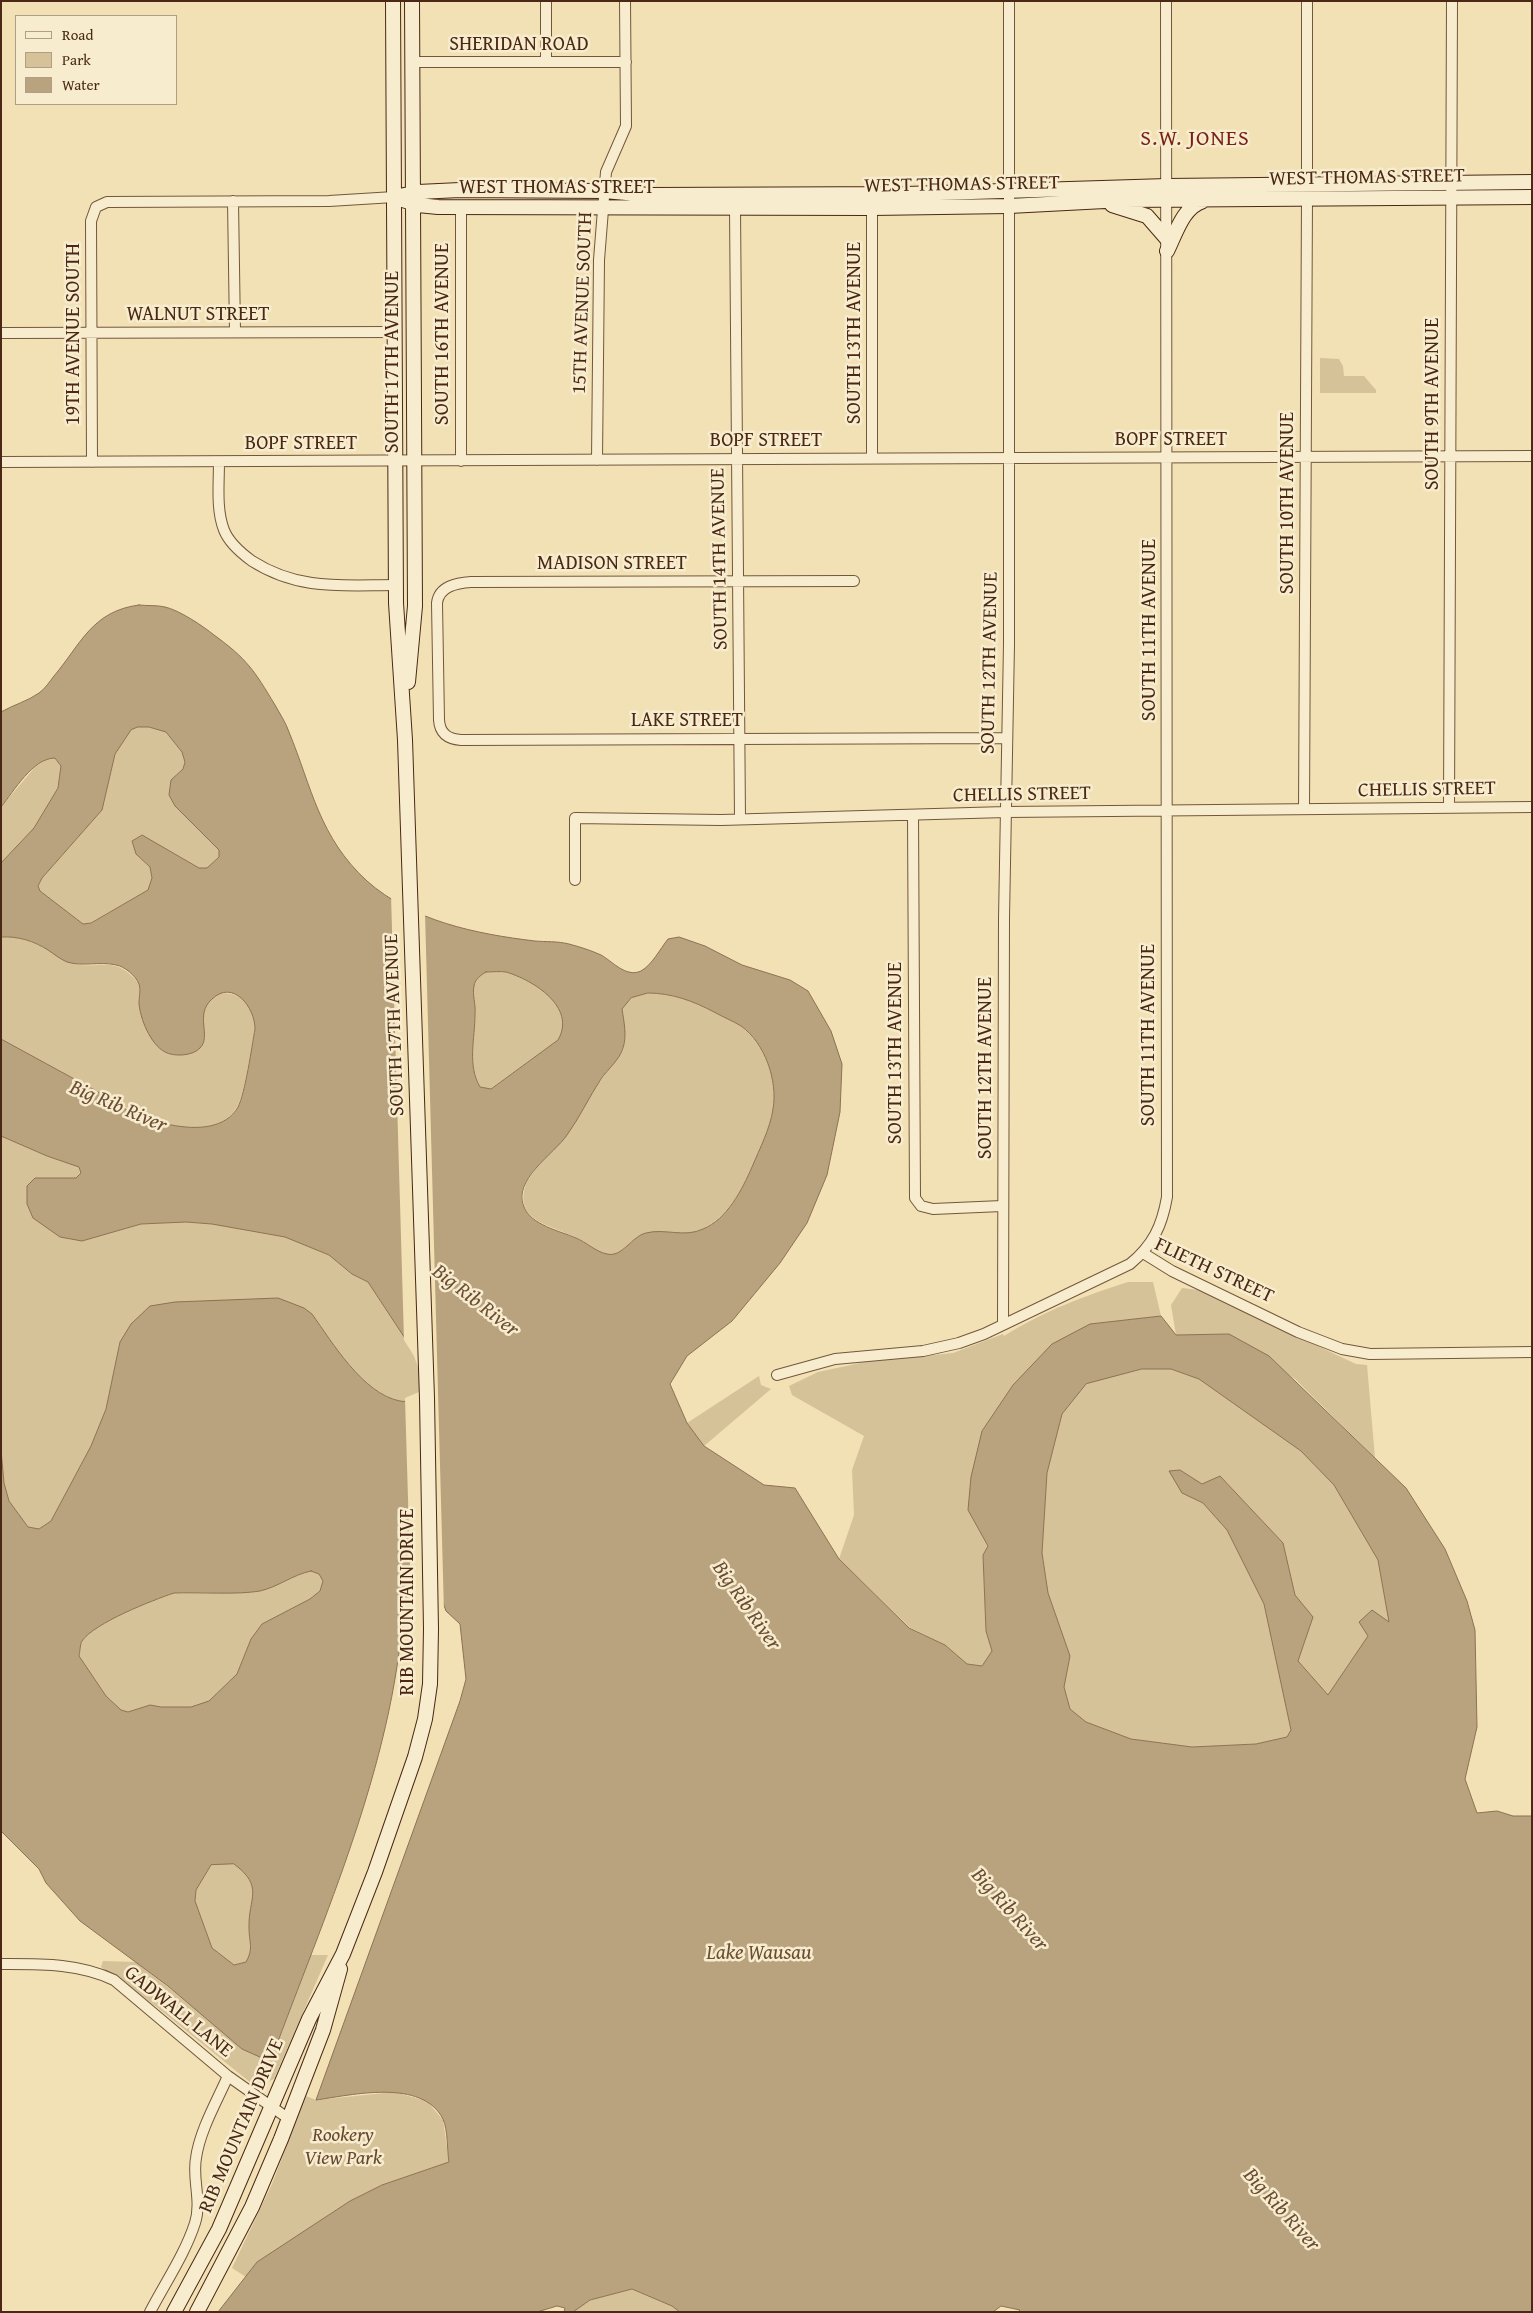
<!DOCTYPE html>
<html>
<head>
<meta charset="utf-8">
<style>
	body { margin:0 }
	#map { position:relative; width:1533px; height:2313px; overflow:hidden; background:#f2e1b4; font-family:"Gentium Book Plus",serif }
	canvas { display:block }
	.frame { position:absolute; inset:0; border:2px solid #4a2815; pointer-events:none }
	.legend { position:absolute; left:15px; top:15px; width:162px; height:90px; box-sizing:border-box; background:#f7ecce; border:1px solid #b29e84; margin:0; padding:6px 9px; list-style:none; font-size:15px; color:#4a2815 }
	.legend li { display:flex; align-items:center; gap:10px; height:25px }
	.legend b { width:25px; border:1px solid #b29e84 }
</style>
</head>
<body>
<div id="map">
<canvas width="1533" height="2313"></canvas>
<div class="frame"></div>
<ul class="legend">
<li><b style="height:6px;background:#f7ecce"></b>Road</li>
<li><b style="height:14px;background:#d5c299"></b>Park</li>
<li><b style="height:14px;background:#b9a27e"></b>Water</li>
</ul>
</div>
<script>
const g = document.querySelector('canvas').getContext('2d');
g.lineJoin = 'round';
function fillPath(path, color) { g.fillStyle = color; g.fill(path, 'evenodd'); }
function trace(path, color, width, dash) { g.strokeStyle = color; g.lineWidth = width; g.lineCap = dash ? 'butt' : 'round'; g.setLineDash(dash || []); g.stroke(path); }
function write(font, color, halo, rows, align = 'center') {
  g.font = font + ' "Gentium Book Plus",serif'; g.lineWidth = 5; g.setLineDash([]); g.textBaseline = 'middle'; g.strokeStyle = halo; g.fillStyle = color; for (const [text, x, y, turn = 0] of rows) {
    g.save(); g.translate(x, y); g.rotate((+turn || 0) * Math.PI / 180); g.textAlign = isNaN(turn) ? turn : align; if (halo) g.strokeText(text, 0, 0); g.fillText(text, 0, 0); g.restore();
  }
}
const green = new Path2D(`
	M 1320,358 L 1339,359 L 1343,366 L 1344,376 L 1364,376 L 1376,390 L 1376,393 L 1320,393 Z
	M 138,727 L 149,727 L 166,732 L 182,752 L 185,762 L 183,769 L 171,780 L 169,795 L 175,806 L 219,850 L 219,857 L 207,868 L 199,868 L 141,835 L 132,841 L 136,854 L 150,867 L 152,878 L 148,890 L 90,923 L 83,924 L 40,891 L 38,886 L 42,878 L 102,810 L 115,753 L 131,730 Z
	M 49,758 L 55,758 L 61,766 L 58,788 L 34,828 L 1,863 L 1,807 L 35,767 Z
	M 13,936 C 24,939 36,943 46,948 C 53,952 59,958 66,961 C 97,974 113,950 140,985 L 139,1003 L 204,1040 C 204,1033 201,1024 202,1017 C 206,981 255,987 255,1029 C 252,1045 244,1096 237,1107 C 210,1151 141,1114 108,1099 L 100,1093 L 1,1039 L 1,937 Z
	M 486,972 C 493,972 500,971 506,972 C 533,979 577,1007 558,1040 L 490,1089 L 480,1087 C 467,1065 475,1038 475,1014 C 476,1005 472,994 474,986 C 475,979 481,975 486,972 Z
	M 648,993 C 673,993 694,1002 716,1013 C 725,1018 735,1021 743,1028 C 765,1046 778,1080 773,1109 C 770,1127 762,1146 754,1162 C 743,1188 730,1213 705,1228 C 687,1239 665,1228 646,1233 C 632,1236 623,1257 607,1255 C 599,1253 588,1244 581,1240 C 572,1235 562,1232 553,1228 C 528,1218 517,1208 527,1181 L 623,1050 L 625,1039 L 622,1009 L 631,998 Z
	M 1,1136 L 47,1156 L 79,1166 L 81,1173 L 76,1178 L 35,1178 L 82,1241 L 141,1224 L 186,1222 L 212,1224 L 286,1237 L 329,1255 L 352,1274 L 368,1282 L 377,1296 L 416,1355 L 425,1378 L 421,1393 C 415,1398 408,1403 400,1401 C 363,1394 332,1342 312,1314 L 120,1342 L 106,1409 L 91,1446 L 51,1521 L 39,1529 L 28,1527 L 9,1501 L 4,1483 L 1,1450 Z
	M 1128,1282 L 1153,1282 L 1161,1316 L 1090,1324 L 1013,1385 L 982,1431 L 968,1510 L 988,1546 L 983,1555 L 986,1631 L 992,1651 L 982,1666 L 967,1664 L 945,1645 L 909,1627 L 839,1559 L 854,1515 L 852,1470 L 864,1436 L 792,1395 L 789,1386 L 818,1372 L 865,1362 L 953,1353 L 1003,1334 L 1004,1336 C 1046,1310 1082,1297 1128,1282 Z
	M 1182,1288 L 1199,1290 L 1356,1364 L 1367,1365 L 1375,1458 L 1295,1379 L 1229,1334 L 1176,1335 L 1171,1305 Z
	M 1142,1369 L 1171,1369 L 1199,1379 L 1301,1451 L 1334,1485 L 1378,1560 L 1389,1622 L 1360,1621 L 1368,1636 L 1328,1695 L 1298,1661 L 1313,1617 L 1295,1595 L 1283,1543 L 1220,1476 L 1202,1484 L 1180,1470 L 1182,1493 L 1203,1503 L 1227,1530 L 1264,1604 L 1291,1730 L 1287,1737 L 1256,1744 L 1192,1747 L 1131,1739 L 1086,1722 L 1070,1709 L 1064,1687 L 1070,1656 L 1048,1593 L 1042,1553 L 1047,1473 L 1062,1414 L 1086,1384 Z
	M 759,1376 L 761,1385 L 771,1389 L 704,1446 L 687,1423 Z
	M 311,1571 L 319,1574 L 323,1581 L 320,1591 L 310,1599 L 262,1624 L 251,1639 L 237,1674 L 209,1701 L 191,1707 L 161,1707 L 150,1705 L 128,1712 L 121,1710 L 106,1696 L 79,1656 C 80,1652 80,1644 82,1641 C 94,1622 152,1600 174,1593 C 198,1592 237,1595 260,1591 C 278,1587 292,1575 311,1571 Z
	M 234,1864 C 265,1887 248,1898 249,1928 C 249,1943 254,1948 246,1962 L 234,1965 L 212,1948 L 195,1901 L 196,1890 L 211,1865 Z
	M 310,1955 L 328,1955 L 274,2079 L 261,2085 L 251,2083 L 158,2008 L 101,1967 L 103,1961 L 136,1962 L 208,2018 L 242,2049 L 277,2044 Z
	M 394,2092 L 427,2101 L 443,2120 L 449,2162 L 382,2185 L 350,2201 L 257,2262 L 246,2277 L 232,2268 L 272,2184 L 306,2096 L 316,2100 Z
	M 632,2289 L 672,2306 L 680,2312 L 573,2312 L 590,2300 Z`);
const water = new Path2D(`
	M 139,605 C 147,606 157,605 165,607 C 179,610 203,626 214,635 C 247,659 254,670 275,705 C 280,714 286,723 289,732 C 312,788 319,837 367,881 C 412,921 476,934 535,941 C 546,942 557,941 569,944 C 580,947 590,950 601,955 C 612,961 626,978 641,971 C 652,965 660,949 668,939 L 679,937 L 705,946 L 742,965 L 790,980 L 808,991 L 831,1031 L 842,1064 L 840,1112 L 827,1175 L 807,1223 L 780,1263 L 732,1321 L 687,1356 L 670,1384 L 687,1423 L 704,1446 L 764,1485 L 795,1488 L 839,1559 L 909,1628 L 945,1645 L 967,1664 L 982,1666 L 992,1651 L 986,1631 L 983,1555 L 988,1546 L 968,1510 L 971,1477 L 982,1431 L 1013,1385 L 1052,1344 L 1090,1324 L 1161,1316 L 1176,1335 L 1229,1334 L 1269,1356 L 1406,1488 L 1445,1549 L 1467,1601 L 1475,1630 L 1477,1727 L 1465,1779 L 1477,1813 L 1497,1811 L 1513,1816 L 1532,1816 L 1532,2312 L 1018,2312 L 1020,2310 L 1001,2306 L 993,2312 L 680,2312 L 672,2306 L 632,2289 L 590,2300 L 573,2312 L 564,2312 L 565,2308 L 557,2306 L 537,2312 L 218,2312 L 257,2262 L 350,2201 L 382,2185 L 449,2162 C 447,2150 448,2130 443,2119 C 422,2078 352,2095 316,2100 L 460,1701 L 466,1679 L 460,1624 L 446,1611 L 440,1594 L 404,1597 C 397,1751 330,1902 277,2044 L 262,2058 L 242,2049 L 168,1986 L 80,1921 L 46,1883 L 39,1869 L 1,1831 L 1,1450 L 4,1483 L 9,1501 L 28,1527 L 39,1529 L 51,1521 L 91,1446 L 106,1409 L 120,1342 L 131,1324 L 150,1306 L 175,1302 L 278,1298 L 304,1308 L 312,1314 C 332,1342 363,1394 400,1401 C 408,1403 415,1398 421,1393 L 425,1379 L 416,1355 L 368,1282 L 352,1274 L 329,1255 L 285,1237 L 212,1224 L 186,1222 L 141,1224 L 82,1241 L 60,1237 L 33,1218 L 27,1204 L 27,1186 L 35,1178 L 76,1178 L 81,1173 L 79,1167 L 47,1156 L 1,1136 L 1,1039 L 100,1093 C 128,1117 214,1149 238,1107 C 245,1094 252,1046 255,1029 C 255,1007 233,979 212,999 C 194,1015 212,1036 200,1048 C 193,1056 174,1057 165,1052 C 150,1044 140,1018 139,1003 C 139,997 141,989 139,984 C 136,976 124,966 116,965 C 100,961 83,967 67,962 C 60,959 54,954 48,950 C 34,941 18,936 1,937 L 1,863 L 34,828 L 58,788 L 61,766 L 55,758 C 33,758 14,791 1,807 L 1,712 C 13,705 28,701 39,693 C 45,689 50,681 54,676 C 81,644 92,611 139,605 ZM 138,727 L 149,727 L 166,732 L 182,752 L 185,762 L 183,769 L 171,780 L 169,795 L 175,806 L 219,850 L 219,857 L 207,868 L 199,868 L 142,835 L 132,841 L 136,854 L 150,867 L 152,878 L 148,890 L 91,923 L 83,924 L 40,891 L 38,886 L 42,878 L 102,810 L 115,754 L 131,730 ZM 486,972 C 493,972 500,971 506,972 C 533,980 577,1007 558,1040 L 491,1089 L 480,1087 C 467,1065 475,1039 475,1014 C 476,1005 472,994 474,986 C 475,979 481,975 486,972 ZM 648,993 C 672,993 693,1001 714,1012 C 723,1017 733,1021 741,1026 C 765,1043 778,1081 773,1109 C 770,1129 760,1148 752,1167 C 742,1190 727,1219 703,1229 C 685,1238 664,1228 646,1233 C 632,1236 622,1258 607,1254 C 596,1252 586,1242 576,1238 C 560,1231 531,1225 524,1207 C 512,1180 554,1154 567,1135 C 580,1117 589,1097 601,1079 C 608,1069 620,1059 623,1048 C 627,1036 624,1022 622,1009 L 631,998 ZM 1142,1369 L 1171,1369 L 1199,1379 L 1301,1451 L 1334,1485 L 1378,1560 L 1389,1622 L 1372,1610 L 1359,1622 L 1368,1636 L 1328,1695 L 1298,1661 L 1313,1617 L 1295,1595 L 1283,1543 L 1220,1476 L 1202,1484 L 1180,1470 L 1169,1471 L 1182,1493 L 1203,1503 L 1227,1530 L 1264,1604 L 1291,1730 L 1287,1737 L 1256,1744 L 1192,1747 L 1131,1739 L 1086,1722 L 1070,1709 L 1064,1687 L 1070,1656 L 1048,1593 L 1042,1553 L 1047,1473 L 1062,1414 L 1086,1384 ZM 311,1571 L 319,1574 L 323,1581 L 320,1591 L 310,1599 L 262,1624 L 251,1639 L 237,1674 L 209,1701 L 191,1707 L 161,1707 L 150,1705 L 128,1712 L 121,1710 L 106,1696 L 79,1656 C 80,1652 80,1644 82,1641 C 94,1623 153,1600 174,1593 C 198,1592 237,1595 260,1591 C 278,1587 292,1575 311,1571 ZM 234,1864 C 265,1887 248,1898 249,1928 C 249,1943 254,1948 246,1962 L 234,1965 L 212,1948 L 195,1901 L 196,1890 L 211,1865 Z`);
const pier = new Path2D(`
	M 391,895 L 425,913 L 444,1612 L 438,1596 L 411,1599 L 405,1398 L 419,1392 L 422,1379 L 414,1356 L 404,1340 Z`);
const minor = new Path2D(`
	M 412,62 L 626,62
	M 546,62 L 546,1
	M 1307,183 L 1307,1
	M 233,201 L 235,332
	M 735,208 L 740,819
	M 872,208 L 872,458
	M 1,333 L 395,332
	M 597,460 L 599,260 L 606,172 L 626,126 L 625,1
	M 461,461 L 461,207
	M 1,462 L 1532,456
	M 92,462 L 91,221 L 96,207 L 107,202 L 329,201 L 394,197
	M 219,462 C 219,483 216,510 224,530 C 229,543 241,553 252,561 C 299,591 343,585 396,585
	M 854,581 L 471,582 C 457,583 439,586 437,603 L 439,720 C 440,734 448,739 461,740 L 1007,738
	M 1449,807 L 1452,1
	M 1304,809 L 1307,198
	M 913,815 L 915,1198 L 921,1206 L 933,1209 L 1002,1206
	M 575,880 L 575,818 L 721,820 L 1006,812 L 1532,807
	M 1143,1253 L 1172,1271 L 1298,1332 L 1342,1349 L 1370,1354 L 1532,1352
	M 1003,1325 L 1004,918 L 1009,644 L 1009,1
	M 777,1375 L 835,1359 L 923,1351 L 959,1343 L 984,1334 L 1130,1264 C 1153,1245 1162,1226 1167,1197 L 1166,1
	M 1,1964 C 40,1964 79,1963 114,1980 L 228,2076 L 289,2119
	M 150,2312 C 165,2283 185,2254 195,2223 C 202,2201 192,2179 196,2158 C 200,2130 217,2101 228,2076`);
const secondary = new Path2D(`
	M 394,197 L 418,205 L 438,207 L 872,208 L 1009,206 L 1124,200 L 1532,197
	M 395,197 L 418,192 L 460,190 L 604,191 L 649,195 L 906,194 L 1167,186 L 1532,182
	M 1112,205 L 1147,216 L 1167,239
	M 1167,251 C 1176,233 1183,207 1203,201
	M 408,682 L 415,606 L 412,1
	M 174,2312 L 219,2229 L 309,2019 L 343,1954 L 375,1872 L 415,1757 L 425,1719 L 430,1684 L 431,1629 L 427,1398 L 405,740 L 396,603 L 393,1
	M 197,2312 L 252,2207 L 281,2139 L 323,2030 L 340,1969`);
const streetNames = [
	["SHERIDAN ROAD",519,45],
	["WEST THOMAS STREET",1367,178,-1],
	["WEST THOMAS STREET",962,185,-1],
	["WEST THOMAS STREET",557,188],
	["15TH AVENUE SOUTH",583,303,-88],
	["WALNUT STREET",198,315],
	["SOUTH 13TH AVENUE",855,333,-90],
	["19TH AVENUE SOUTH",74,334,-90],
	["SOUTH 16TH AVENUE",443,334,-90],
	["SOUTH 17TH AVENUE",393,362,-90],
	["SOUTH 9TH AVENUE",1433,404,-90],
	["BOPF STREET",1171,440],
	["BOPF STREET",766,441],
	["BOPF STREET",301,444],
	["SOUTH 10TH AVENUE",1288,503,-90],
	["SOUTH 14TH AVENUE",720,559,-91],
	["MADISON STREET",612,564],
	["SOUTH 11TH AVENUE",1150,630,-90],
	["SOUTH 12TH AVENUE",990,663,-89],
	["LAKE STREET",687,721],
	["CHELLIS STREET",1427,790,-1],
	["CHELLIS STREET",1022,795,-1],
	["SOUTH 17TH AVENUE",395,1025,-92],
	["SOUTH 11TH AVENUE",1149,1035,-90],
	["SOUTH 13TH AVENUE",896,1053,-90],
	["SOUTH 12TH AVENUE",986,1068,-90],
	["FLIETH STREET",1214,1271,25],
	["RIB MOUNTAIN DRIVE",408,1602,-90],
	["GADWALL LANE",178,2012,39],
	["RIB MOUNTAIN DRIVE",242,2126,-67]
];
const parkNames = [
	["Rookery",343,2136],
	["View Park",343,2159]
];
const waterNames = [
	["Big Rib River",118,1107,23],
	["Big Rib River",475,1301,38],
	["Big Rib River",746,1606,55],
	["Big Rib River",1009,1910,48],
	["Lake Wausau",759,1954],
	["Big Rib River",1281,2210,48]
];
const quarterNames = [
	["S.W. JONES",1195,139]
];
fillPath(green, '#d5c299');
fillPath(water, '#b9a27e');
trace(water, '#8d7154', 1);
fillPath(pier, '#f2e1b4');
trace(minor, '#74563d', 12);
trace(secondary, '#4a2815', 16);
trace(minor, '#f7ecce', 10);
trace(secondary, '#f7ecce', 14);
write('20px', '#4a2815', '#f7ecce', streetNames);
write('italic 20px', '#66472f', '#f7ecce', parkNames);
write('italic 21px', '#6b4d34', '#f7ecce', waterNames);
g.letterSpacing = '1px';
write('22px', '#7a1f14', '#f7ecce', quarterNames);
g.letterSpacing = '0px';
</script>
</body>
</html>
